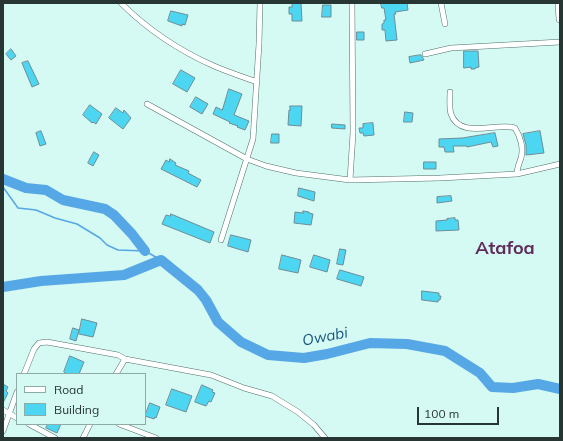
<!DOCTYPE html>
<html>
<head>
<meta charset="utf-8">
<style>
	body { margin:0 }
	#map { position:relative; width:563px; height:441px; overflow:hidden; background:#d5f9f3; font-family:Mulish,sans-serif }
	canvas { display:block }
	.frame { position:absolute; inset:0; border:4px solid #273533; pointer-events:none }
	.legend { position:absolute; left:16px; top:373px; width:130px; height:52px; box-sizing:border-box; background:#d5f9f3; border:1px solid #8faba6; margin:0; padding:5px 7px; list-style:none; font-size:12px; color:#273533 }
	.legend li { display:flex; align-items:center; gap:8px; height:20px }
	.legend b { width:20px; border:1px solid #8faba6 }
	.scale { position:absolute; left:417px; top:407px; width:82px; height:18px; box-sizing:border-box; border:2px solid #273533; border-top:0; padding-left:5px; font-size:12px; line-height:14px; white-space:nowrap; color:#273533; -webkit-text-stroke:3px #d5f9f3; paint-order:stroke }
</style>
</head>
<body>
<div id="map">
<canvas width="563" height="441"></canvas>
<div class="frame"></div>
<ul class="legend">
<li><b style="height:5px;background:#fff"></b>Road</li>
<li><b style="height:11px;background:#4dd6f2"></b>Building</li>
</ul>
<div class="scale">100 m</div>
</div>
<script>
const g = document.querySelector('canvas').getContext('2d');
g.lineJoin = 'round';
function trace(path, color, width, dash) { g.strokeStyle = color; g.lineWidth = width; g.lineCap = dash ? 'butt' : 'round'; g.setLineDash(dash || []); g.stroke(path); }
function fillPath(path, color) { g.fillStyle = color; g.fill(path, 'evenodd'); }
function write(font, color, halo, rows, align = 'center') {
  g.font = font + ' Mulish,sans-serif'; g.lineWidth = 3; g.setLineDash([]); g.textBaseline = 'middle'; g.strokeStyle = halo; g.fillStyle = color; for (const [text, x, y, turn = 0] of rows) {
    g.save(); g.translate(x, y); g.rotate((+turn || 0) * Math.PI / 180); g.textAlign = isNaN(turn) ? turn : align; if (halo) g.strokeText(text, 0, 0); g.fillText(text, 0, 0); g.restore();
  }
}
const stream = new Path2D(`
	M 3,187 L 18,208 L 36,210 L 55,218 L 77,224 L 100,238 L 107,245 L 118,250 L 145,251 L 161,260`);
const river = new Path2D(`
	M 3,179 L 26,188 L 46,190 L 63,200 L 105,209 L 114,215 L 132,234 L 145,251
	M 3,287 L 41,281 L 124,275 L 161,260 L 198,290 L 206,300 L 218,322 L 241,342 L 268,355 L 304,358 L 327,354 L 370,343 L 407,344 L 445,351 L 480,373 L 492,387 L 513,388 L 538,384 L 560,389`);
const building = new Path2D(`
	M 292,3 L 301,3 L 302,21 L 292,21 L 292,14 L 289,14 L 289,7 L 292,7 Z
	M 381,3 L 407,3 L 408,10 L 395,12 L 396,14 L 394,14 L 397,40 L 386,41 L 385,30 L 382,30 L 382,24 L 384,23 L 384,20 L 386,20 L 384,8 L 382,8 Z
	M 323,5 L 331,5 L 331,17 L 322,17 Z
	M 171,11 L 188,15 L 185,25 L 182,24 L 182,26 L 168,21 Z
	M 357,32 L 364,32 L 364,40 L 357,40 Z
	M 11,49 L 16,56 L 11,60 L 6,54 Z
	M 464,51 L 478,51 L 479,67 L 475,68 L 475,69 L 471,69 L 471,67 L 464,68 Z
	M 421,55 L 424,60 L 410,63 L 409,57 Z
	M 28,61 L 39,84 L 32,87 L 22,63 Z
	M 181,70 L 195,78 L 187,92 L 173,84 Z
	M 229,89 L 242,94 L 234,115 L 249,121 L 245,130 L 237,127 L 238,126 L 229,123 L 230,122 L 213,114 L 216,107 L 222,110 Z
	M 196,97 L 208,104 L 202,114 L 190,107 Z
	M 90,105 L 102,114 L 96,124 L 93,122 L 92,123 L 83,115 Z
	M 290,106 L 302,106 L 301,126 L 288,125 L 289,110 L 290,110 Z
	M 116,108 L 123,113 L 124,110 L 131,118 L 123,129 L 109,118 Z
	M 405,112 L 413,113 L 412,122 L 404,122 Z
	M 373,123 L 374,135 L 364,136 L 363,133 L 360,133 L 359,128 L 363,128 L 363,124 Z
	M 332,124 L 345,125 L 345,129 L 332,128 Z
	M 41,131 L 46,144 L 40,146 L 36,133 Z
	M 540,131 L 544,153 L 526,155 L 526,145 L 523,134 Z
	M 495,133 L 498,146 L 493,147 L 491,142 L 467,147 L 467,146 L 453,146 L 454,152 L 445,152 L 444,147 L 439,147 L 439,139 L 462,138 Z
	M 272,134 L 279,134 L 279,143 L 271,143 Z
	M 94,152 L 99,155 L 93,166 L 88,163 Z
	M 170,159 L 176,163 L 175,165 L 189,171 L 188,173 L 201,180 L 197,187 L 161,169 L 166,160 L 169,162 Z
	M 424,162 L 436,162 L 436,169 L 424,169 Z
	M 299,188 L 315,192 L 314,201 L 298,196 Z
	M 451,196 L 452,201 L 437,203 L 437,197 Z
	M 303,211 L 309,212 L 309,213 L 313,214 L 311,225 L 294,223 L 295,212 L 303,213 Z
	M 171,214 L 214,232 L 210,243 L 162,224 L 166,215 L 170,216 Z
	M 455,218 L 455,220 L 458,220 L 459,230 L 436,231 L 436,221 L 447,220 L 447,219 Z
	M 231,235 L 251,240 L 248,252 L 228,246 Z
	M 340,249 L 346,250 L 343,265 L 337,264 Z
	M 282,255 L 301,260 L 298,273 L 279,269 Z
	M 314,255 L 330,260 L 327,272 L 310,267 Z
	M 340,270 L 364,277 L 361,286 L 337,279 Z
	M 422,291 L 439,293 L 439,296 L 441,296 L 440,300 L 438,300 L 438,302 L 422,300 Z
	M 82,319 L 97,323 L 93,337 L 79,334 Z
	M 73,328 L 79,330 L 76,341 L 70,339 Z
	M 70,356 L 84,362 L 79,374 L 67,374 L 64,372 Z
	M 3,384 L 8,387 L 6,391 L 8,393 L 3,403 Z
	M 202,385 L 213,390 L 212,392 L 215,393 L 211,402 L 209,401 L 206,406 L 195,402 Z
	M 172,389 L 192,396 L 186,412 L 166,405 Z
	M 150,403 L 160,407 L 156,418 L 155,417 L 154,419 L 145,416 Z
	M 48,424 L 61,424 L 57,433 L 46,428 Z`);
const minor = new Path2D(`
	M 121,3 C 147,29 180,51 214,66 C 228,72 243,77 257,82
	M 441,3 L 445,24
	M 425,54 L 451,48 L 560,42
	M 450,92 C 450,98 449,108 451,114 C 460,140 497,122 515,128 C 520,136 524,148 521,158 C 519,164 517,168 517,174
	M 147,104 L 247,159 L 266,166 L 296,173 L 350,180 L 440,178 L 517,174 L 560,164
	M 350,180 L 353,133 L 352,3
	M 221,240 L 253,139 L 259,44 L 260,3
	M 24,374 L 34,349 L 39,343 L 47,342 L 118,355 L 125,359 L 211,375 L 244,388 L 272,396 L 298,412 L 314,425 L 325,438
	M 116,374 L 125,359
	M 3,410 L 17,418
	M 29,424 L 55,438
	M 119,424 L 156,438
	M 3,431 L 17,392
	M 83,438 L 90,424`);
const secondary = new Path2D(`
	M 559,3 L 560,19`);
const waterNames = [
	["Owabi",325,337,-11]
];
const districtNames = [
	["Atafoa",505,249]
];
trace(stream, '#55a7e5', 1.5);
trace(river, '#55a7e5', 10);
fillPath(building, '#4dd6f2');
trace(building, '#6d8d95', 1);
trace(minor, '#4f706b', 6);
trace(secondary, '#4f706b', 8);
trace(minor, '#fff', 5);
trace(secondary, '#fff', 7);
write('italic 15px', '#1c5780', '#d5f9f3', waterNames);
write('bold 18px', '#602c5a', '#d5f9f3', districtNames);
</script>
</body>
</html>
